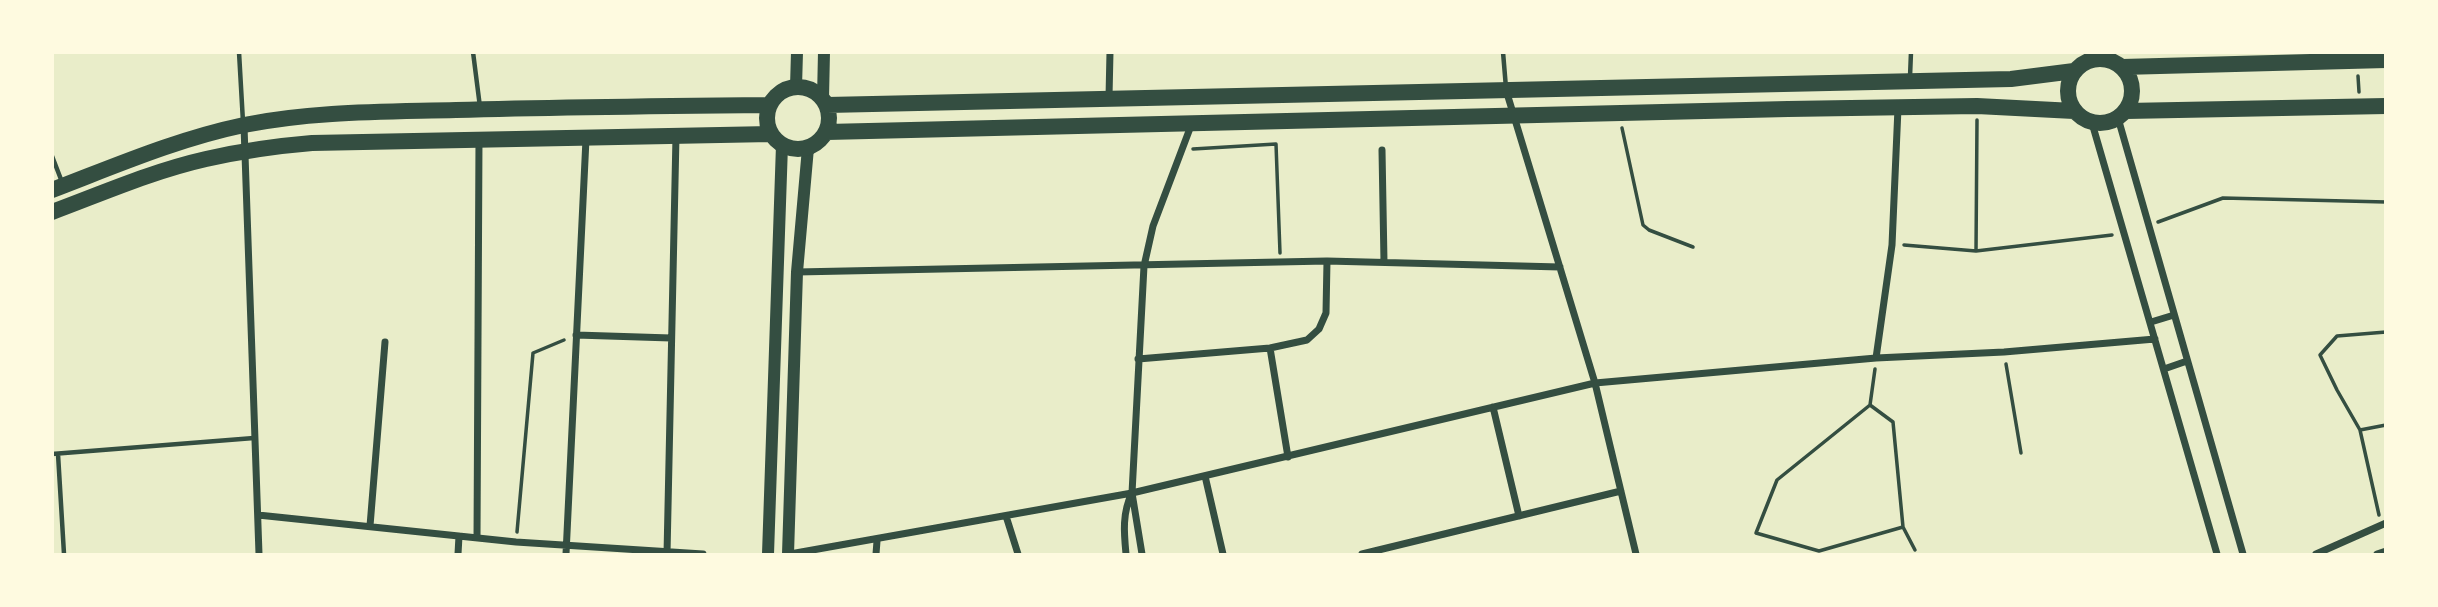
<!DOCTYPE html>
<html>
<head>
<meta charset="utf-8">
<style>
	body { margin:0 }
	#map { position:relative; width:2438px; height:607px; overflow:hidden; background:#e9edc9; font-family:"Playfair Display",serif }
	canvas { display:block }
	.frame { position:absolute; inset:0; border:54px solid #fefae0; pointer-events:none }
</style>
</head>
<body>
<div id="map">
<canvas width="2438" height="607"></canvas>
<div class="frame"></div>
</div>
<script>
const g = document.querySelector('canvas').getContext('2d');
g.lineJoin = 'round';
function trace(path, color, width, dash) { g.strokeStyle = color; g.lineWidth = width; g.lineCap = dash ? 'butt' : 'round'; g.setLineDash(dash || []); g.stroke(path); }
const path = new Path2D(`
	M 2358,76 L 2359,92
	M 1622,128 L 1643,225 L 1649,230 L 1693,247
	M 1193,149 L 1276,144 L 1280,253
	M 2158,222 L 2223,198 L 2386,202
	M 1904,245 L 1976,251 L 2112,235
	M 1976,251 L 1977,120
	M 2006,364 L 2021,453
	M 1875,369 L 1870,405 L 1777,480 L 1756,533 L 1819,551 L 1903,527
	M 1870,405 L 1893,422 L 1903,527 L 1915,550
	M 2360,430 L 2386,425
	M 2379,515 L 2360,430 L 2337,390 L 2320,355 L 2337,336 L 2386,332
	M 517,532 L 533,353 L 564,340`);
const service = new Path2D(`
	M 239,52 L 243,122
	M 473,52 L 480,107
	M 1503,52 L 1506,88
	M 1910,77 L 1911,52
	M 52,156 L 62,182
	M 52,454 L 254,438
	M 58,454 L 64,554`);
const minor = new Path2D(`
	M 1506,90 L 1595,383 L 1636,554
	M 1109,97 L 1110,52
	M 2118,118 L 2243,554
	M 2092,123 L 2217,554
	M 244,126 L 259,554
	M 1382,150 L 1384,262
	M 797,272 L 1327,261 L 1560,267
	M 2151,322 L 2174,315
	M 576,335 L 671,338
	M 1270,348 L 1288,457
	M 1876,358 L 1892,245 L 1898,108
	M 1138,359 L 1270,348 L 1307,340 L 1319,329 L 1326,313 L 1327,261
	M 2164,369 L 2187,361
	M 1493,407 L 1519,516
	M 1205,476 L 1223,554
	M 258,515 L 516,542 L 703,554
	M 1006,516 L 1018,554
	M 370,526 L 385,342
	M 477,538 L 479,139
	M 458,554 L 459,536
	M 566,554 L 586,139
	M 667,554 L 676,136
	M 790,554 L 1132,493 L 1595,383 L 1876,358 L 2004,352 L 2155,339
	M 876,554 L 877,541
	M 1126,554 C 1124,533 1122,513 1132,493
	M 1142,554 L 1132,493 L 1144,266 L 1153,226 L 1192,123
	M 1362,554 L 1621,491
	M 2316,554 L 2386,523
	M 2377,554 L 2386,551`);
const tertiary = new Path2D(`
	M 796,87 L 797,52
	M 823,98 L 824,52
	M 768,554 L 782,145
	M 788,554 L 797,272 L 808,148`);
const trunk = new Path2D(`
	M2068 91a32 32 0 1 1 64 0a32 32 0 1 1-64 0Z
	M 2122,67 L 2386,60
	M767 118a31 31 0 1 1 62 0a31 31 0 1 1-62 0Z
	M 827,105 L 2011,79 L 2074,71
	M 2126,111 L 2386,106
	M 827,132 L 1788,109 L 1977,106 L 2074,111
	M 52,190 C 115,166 177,139 244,125 C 314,111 385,112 456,110 C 560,107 665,106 770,105
	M 52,212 C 103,193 153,171 206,159 C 241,151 276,146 312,143 L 771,134`);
trace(path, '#344e41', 3.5);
trace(service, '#344e41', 4.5);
trace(minor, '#344e41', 7);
trace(tertiary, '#344e41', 12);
trace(trunk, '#344e41', 16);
</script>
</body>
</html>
